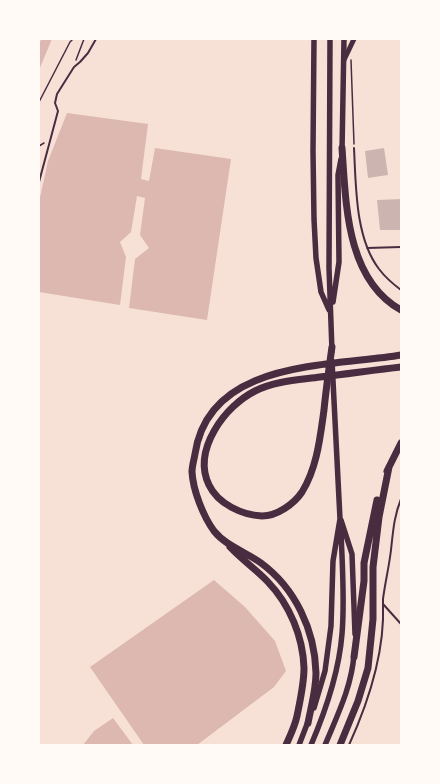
<!DOCTYPE html>
<html>
<head>
<meta charset="utf-8">
<style>
	body { margin:0 }
	#map { position:relative; width:440px; height:784px; overflow:hidden; background:#f7e1d7; font-family:"Roboto Condensed",sans-serif }
	canvas { display:block }
	.frame { position:absolute; inset:0; border:40px solid #fffaf5; pointer-events:none }
</style>
</head>
<body>
<div id="map">
<canvas width="440" height="784"></canvas>
<div class="frame"></div>
</div>
<script>
const g = document.querySelector('canvas').getContext('2d');
g.lineJoin = 'round';
function fillPath(path, color) { g.fillStyle = color; g.fill(path, 'evenodd'); }
function trace(path, color, width, dash) { g.strokeStyle = color; g.lineWidth = width; g.lineCap = dash ? 'butt' : 'round'; g.setLineDash(dash || []); g.stroke(path); }
const water = new Path2D(`
	M 41,39 L 52,39 L 39,70 L 39,45 Z
	M 67,113 L 148,124 L 141,179 L 149,181 L 155,148 L 231,159 L 207,320 L 129,308 L 135,259 L 149,248 L 140,235 L 145,198 L 137,196 L 131,232 L 120,242 L 126,257 L 120,305 L 39,292 L 39,202 L 48,161 Z
	M 214,580 L 245,607 L 275,641 L 286,671 L 274,687 L 197,745 L 144,745 L 90,667 Z
	M 113,718 L 133,745 L 83,745 L 94,731 Z`);
const building = new Path2D(`
	M 384,148 L 388,175 L 368,178 L 365,151 Z
	M 401,199 L 401,230 L 380,230 L 377,200 Z`);
const path = new Path2D(`
	M 76,60 L 84,39
	M 351,60 L 354,144
	M 39,102 L 70,42 L 73,39
	M 39,146 L 44,143`);
const service = new Path2D(`
	M 354,148 C 356,185 355,238 379,269 C 385,277 393,284 401,290
	M 39,182 L 58,111 L 55,103 L 57,94 L 74,67 L 80,62 L 88,53 L 96,39
	M 367,248 L 401,247
	M 401,499 C 394,516 393,532 391,550 C 389,567 385,583 383,599 L 383,604 L 401,624
	M 349,745 C 369,701 385,653 383,604`);
const tertiary = new Path2D(`
	M 344,60 L 354,39`);
const secondary = new Path2D(`
	M 314,39 L 313,151 L 314,219 L 316,258 L 321,292 L 329,310
	M 330,39 L 329,268 L 332,351
	M 342,151 L 344,39
	M 333,302 L 339,262 L 338,175 L 341,159
	M 341,520 L 352,554 L 355,634
	M 314,708 L 325,671 L 331,626 L 333,561 L 340,519 L 332,361
	M 299,745 L 309,719
	M 311,745 C 326,710 339,672 342,634 C 345,599 342,564 341,530
	M 325,745 C 337,716 352,686 354,654`);
const motorway = new Path2D(`
	M 342,148 C 346,204 346,279 401,310
	M 332,347 C 329,368 326,389 324,410 C 320,438 317,468 302,492 C 294,504 277,516 262,516 C 242,515 218,504 209,485 C 192,450 225,406 255,391 C 275,381 298,380 320,377 C 347,374 374,370 401,367
	M 387,471 L 401,443
	M 230,547 C 242,560 257,570 268,582 C 290,605 303,637 304,668 C 304,684 300,701 297,716 C 295,726 290,736 286,745
	M 354,657 L 364,581 L 364,563 L 377,500
	M 308,723 C 311,707 316,690 316,673 C 315,630 295,588 261,563 C 246,552 226,546 214,531 C 203,516 193,490 192,472 C 192,466 194,460 195,454 C 209,359 330,367 401,355
	M 340,745 L 358,701 L 368,668 L 373,619 L 373,567 L 379,517 L 389,467`);
fillPath(water, '#dcb8b0');
fillPath(building, '#ccb4b1');
trace(path, '#4a2c40', 1.5);
trace(service, '#4a2c40', 2);
trace(tertiary, '#4a2c40', 5);
trace(secondary, '#4a2c40', 5.5);
trace(motorway, '#4a2c40', 7);
</script>
</body>
</html>
